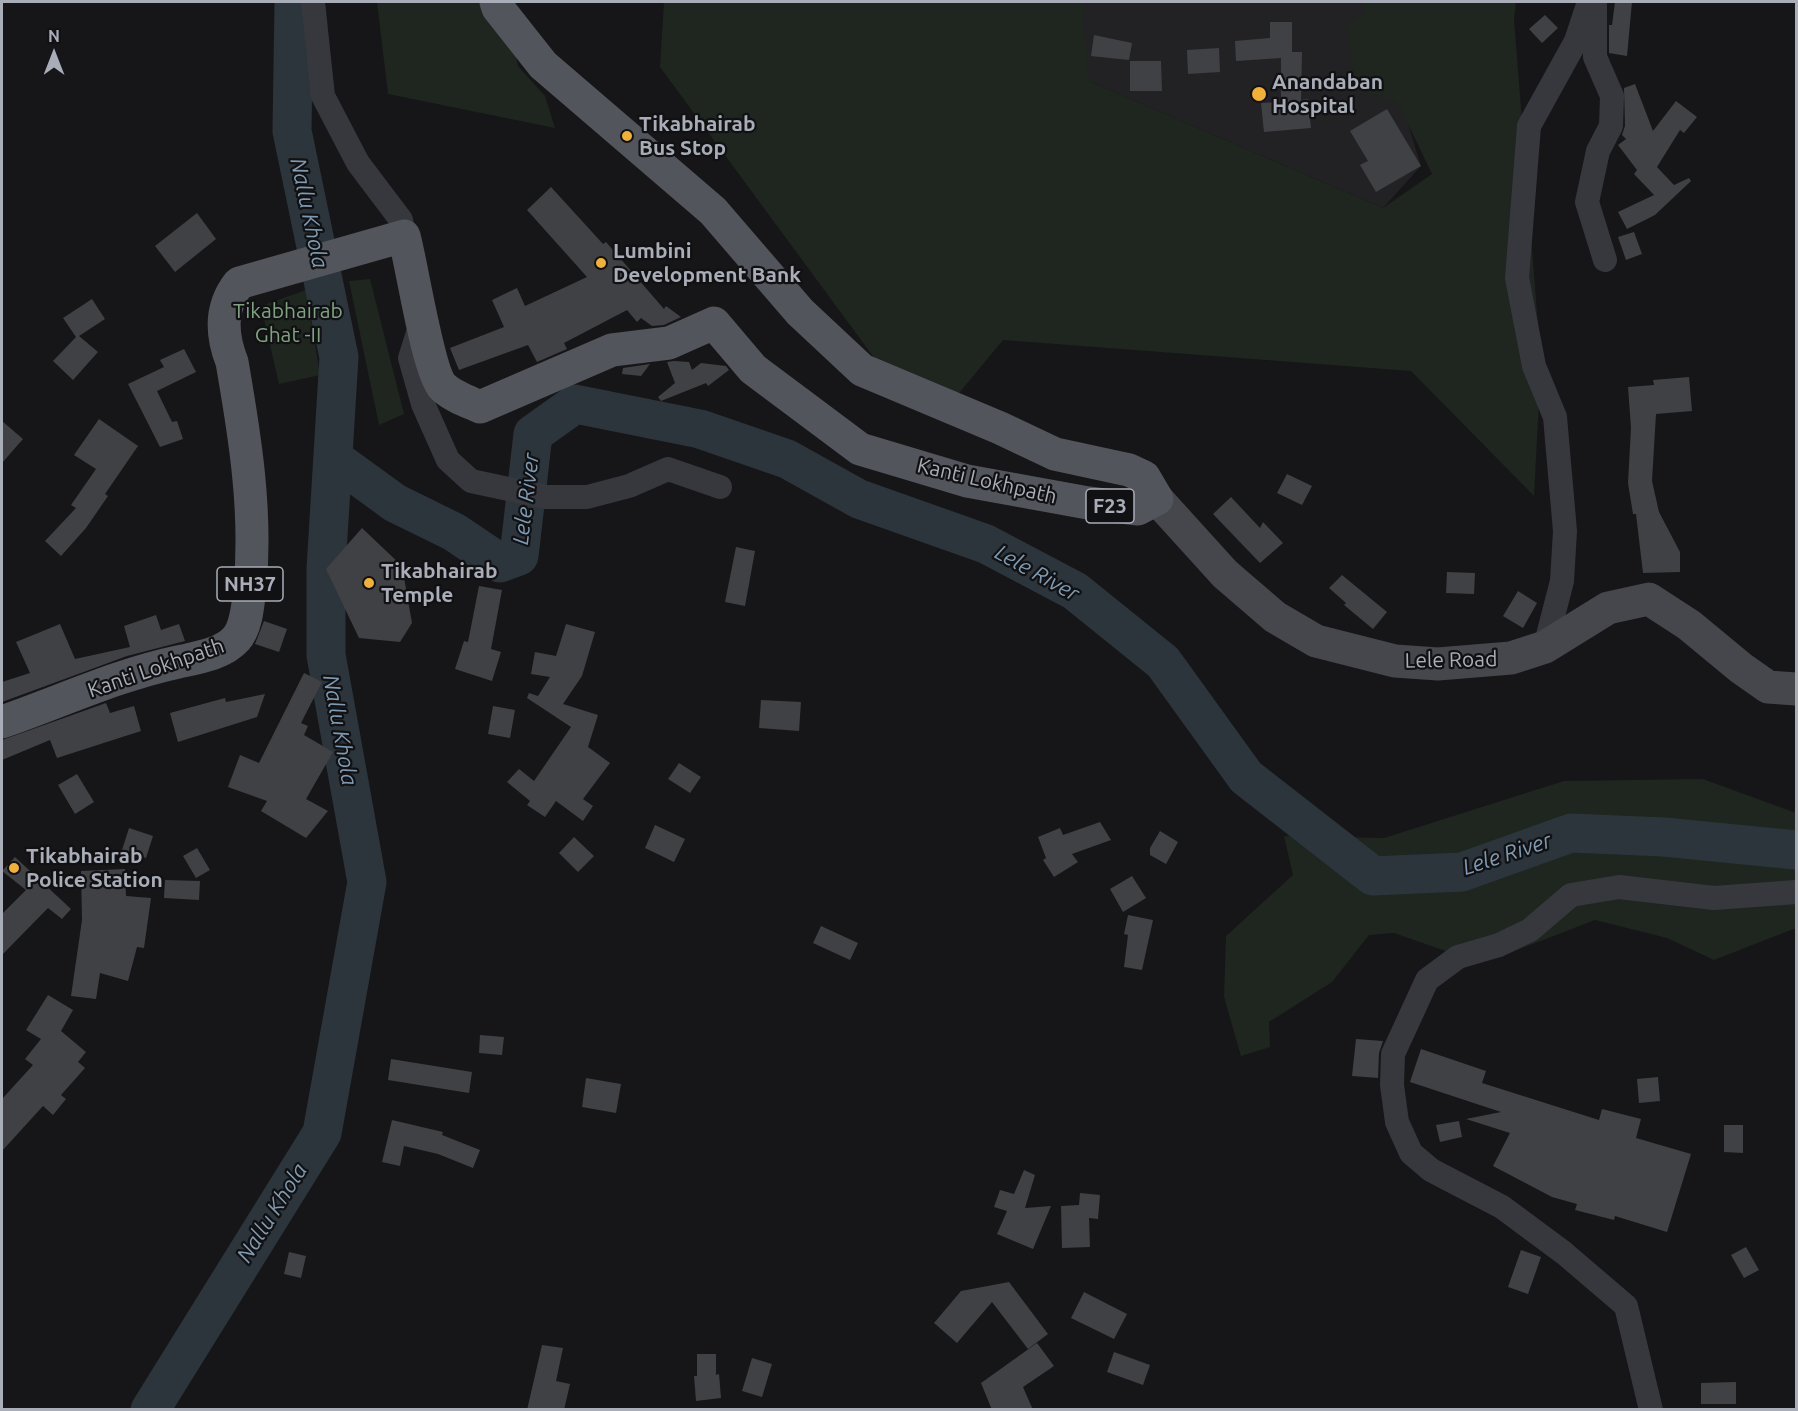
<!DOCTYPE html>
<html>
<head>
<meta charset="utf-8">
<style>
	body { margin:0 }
	#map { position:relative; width:1798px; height:1411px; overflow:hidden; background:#161618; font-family:Ubuntu,sans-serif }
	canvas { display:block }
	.frame { position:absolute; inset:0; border:3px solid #a8adb8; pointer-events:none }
	.north { position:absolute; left:24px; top:24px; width:60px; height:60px; -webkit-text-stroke:4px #111113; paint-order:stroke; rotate:0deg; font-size:16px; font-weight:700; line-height:24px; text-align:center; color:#a8adb8 }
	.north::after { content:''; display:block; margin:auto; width:21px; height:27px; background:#a8adb8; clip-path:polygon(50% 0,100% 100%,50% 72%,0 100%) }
</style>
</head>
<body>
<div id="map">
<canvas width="1798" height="1411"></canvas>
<div class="frame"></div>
<div class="north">N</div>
</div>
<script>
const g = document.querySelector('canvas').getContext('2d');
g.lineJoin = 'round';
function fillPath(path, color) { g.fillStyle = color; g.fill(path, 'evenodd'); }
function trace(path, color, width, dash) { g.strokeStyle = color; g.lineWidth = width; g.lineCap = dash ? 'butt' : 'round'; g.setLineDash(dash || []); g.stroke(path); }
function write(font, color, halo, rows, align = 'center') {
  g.font = font + ' Ubuntu,sans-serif'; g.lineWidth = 4.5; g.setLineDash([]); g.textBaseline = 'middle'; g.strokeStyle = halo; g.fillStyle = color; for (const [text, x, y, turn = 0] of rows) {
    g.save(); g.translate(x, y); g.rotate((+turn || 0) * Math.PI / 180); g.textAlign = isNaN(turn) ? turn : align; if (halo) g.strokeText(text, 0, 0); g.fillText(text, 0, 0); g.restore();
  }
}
const built = new Path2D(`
	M 1063,2 L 1371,2 L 1421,166 L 1383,208 L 1089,81 Z`);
const green = new Path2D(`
	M 377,2 L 504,2 L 518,66 L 545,96 L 555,128 L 388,94 Z
	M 664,2 L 1085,2 L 1082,4 L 1089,81 L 1383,208 L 1432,174 L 1397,101 L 1357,90 L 1347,27 L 1366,12 L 1362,2 L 1516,2 L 1514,19 L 1541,364 L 1534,496 L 1411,371 L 1003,340 L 955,398 L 878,363 L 660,67 Z
	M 370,279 L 404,414 L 379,425 L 349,281 Z
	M 306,290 L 320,375 L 279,384 L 261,306 Z
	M 1703,779 L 1796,813 L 1796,928 L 1714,960 L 1667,938 L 1595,920 L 1499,957 L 1457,955 L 1394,933 L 1369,935 L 1332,982 L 1269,1022 L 1270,1047 L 1241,1056 L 1224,997 L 1226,936 L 1293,875 L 1284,836 L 1384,838 L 1564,781 Z`);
const river = new Path2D(`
	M 333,458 L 395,503 L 454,532 L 500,563 L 519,556 L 533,434 L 575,404 L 700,429 L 787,459 L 859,499 L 986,544 L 1075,591 L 1163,662 L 1246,777 L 1373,876 L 1462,872 L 1571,833 L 1664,837 L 1796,850
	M 150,1410 L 322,1133 L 367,882 L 326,655 L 326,569 L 339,357 L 292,131 L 294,2`);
const building = new Path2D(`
	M 1615,2 L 1632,2 L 1627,56 L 1609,53 L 1609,25 L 1612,25 Z
	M 1545,15 L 1558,28 L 1542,43 L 1529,29 Z
	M 1270,22 L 1292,22 L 1292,52 L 1302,52 L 1301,100 L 1308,99 L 1311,128 L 1264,132 L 1261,103 L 1281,102 L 1281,58 L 1236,61 L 1235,41 L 1270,38 Z
	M 1094,35 L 1132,43 L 1129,60 L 1091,56 Z
	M 1219,48 L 1220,72 L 1188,74 L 1187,50 Z
	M 1130,61 L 1161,61 L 1162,91 L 1130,91 Z
	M 1635,84 L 1653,131 L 1676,101 L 1697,117 L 1684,133 L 1680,130 L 1657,167 L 1674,185 L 1689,178 L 1691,181 L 1655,215 L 1627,229 L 1618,212 L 1654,195 L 1634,174 L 1637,170 L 1618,145 L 1626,139 L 1622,135 L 1625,126 L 1624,88 Z
	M 1387,109 L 1421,166 L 1376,192 L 1360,165 L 1368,161 L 1350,131 Z
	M 551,187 L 603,244 L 606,242 L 664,309 L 666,306 L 681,317 L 664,325 L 652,326 L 641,318 L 637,322 L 627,310 L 564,343 L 567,349 L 537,362 L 528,345 L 459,370 L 450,348 L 504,327 L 492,300 L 517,288 L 525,306 L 587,277 L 527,210 Z
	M 197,213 L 216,239 L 175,272 L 155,246 Z
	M 1634,232 L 1642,254 L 1626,260 L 1618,237 Z
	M 92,299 L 105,319 L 79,336 L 98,352 L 73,380 L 53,361 L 76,337 L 63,318 Z
	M 184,349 L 196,372 L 157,391 L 172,422 L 177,421 L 183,439 L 160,447 L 128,384 L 164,367 L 160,360 Z
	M 674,361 L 689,362 L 692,370 L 701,363 L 726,366 L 729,370 L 708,386 L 706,383 L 661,401 L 658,397 L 675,383 L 667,362 Z
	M 650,364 L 641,376 L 622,374 L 623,368 Z
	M 1689,377 L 1692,411 L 1656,414 L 1652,481 L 1659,512 L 1680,552 L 1680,572 L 1643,573 L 1636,514 L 1633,514 L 1628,483 L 1631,428 L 1628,387 L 1654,385 L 1653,380 Z
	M 99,419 L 138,446 L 105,494 L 108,496 L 86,528 L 61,556 L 45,541 L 76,508 L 71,505 L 96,469 L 74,455 Z
	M 2,421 L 23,439 L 2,463 Z
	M 1287,474 L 1312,486 L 1302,505 L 1277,493 Z
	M 1231,497 L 1260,528 L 1263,522 L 1283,543 L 1260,563 L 1213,514 Z
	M 362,528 L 402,566 L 412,623 L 400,642 L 359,638 L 326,569 Z
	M 736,547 L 755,551 L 745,606 L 725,602 Z
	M 1447,572 L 1475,573 L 1474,594 L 1446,593 Z
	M 1342,575 L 1387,612 L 1373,629 L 1344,605 L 1346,603 L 1329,588 Z
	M 479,586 L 502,590 L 491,649 L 501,652 L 492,681 L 455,669 L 464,641 L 468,642 Z
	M 1518,591 L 1537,603 L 1523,628 L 1503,616 Z
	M 156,615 L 161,630 L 179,624 L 185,641 L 127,656 L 2,702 L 2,682 L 30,673 L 16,642 L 60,624 L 75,659 L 130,647 L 124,626 Z
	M 264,621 L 287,629 L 279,652 L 255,644 Z
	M 566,624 L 595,632 L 582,676 L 563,704 L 598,715 L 588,747 L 610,763 L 583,799 L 593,806 L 583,821 L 556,801 L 545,817 L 527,805 L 530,801 L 507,782 L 519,769 L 534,781 L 571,727 L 527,698 L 529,693 L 538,696 L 550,677 L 531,674 L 535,652 L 556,656 Z
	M 304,673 L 322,682 L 301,723 L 308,726 L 304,735 L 333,752 L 306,799 L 328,811 L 306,838 L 261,811 L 267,801 L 228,787 L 240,755 L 259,763 Z
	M 265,694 L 257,717 L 178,742 L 170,713 L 225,698 L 226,702 Z
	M 761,700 L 801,702 L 799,731 L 759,728 Z
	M 106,703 L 110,713 L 134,706 L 141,731 L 57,758 L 50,740 L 2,760 L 2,740 Z
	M 493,706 L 515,710 L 510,738 L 488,734 Z
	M 679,763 L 701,777 L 690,793 L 668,779 Z
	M 77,774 L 94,802 L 75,814 L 58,785 Z
	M 1100,822 L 1111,840 L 1072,854 L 1078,862 L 1054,877 L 1043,860 L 1046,858 L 1038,837 L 1060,828 L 1063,835 Z
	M 655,825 L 685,839 L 674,862 L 645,848 Z
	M 129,828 L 153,836 L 146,858 L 122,850 Z
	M 1160,831 L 1178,842 L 1166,864 L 1150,855 L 1150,848 Z
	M 574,837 L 594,856 L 578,872 L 559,853 Z
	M 197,848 L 210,870 L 196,878 L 183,856 Z
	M 15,857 L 71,909 L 62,919 L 48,908 L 2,955 L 2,914 L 26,890 L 2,871 Z
	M 125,869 L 126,896 L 151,898 L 144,948 L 137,947 L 128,981 L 100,973 L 96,999 L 71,996 L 82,920 L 81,871 Z
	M 1132,876 L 1146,898 L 1123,912 L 1110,889 Z
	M 165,880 L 200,881 L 199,900 L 164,898 Z
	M 1128,915 L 1153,920 L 1142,970 L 1124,967 L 1128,935 L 1124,934 Z
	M 821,926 L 858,943 L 850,960 L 813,943 Z
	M 48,995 L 73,1010 L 61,1031 L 86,1052 L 78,1062 L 85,1068 L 61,1095 L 66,1099 L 53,1115 L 43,1106 L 2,1151 L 2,1099 L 33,1065 L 25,1059 L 41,1039 L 26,1030 Z
	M 480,1035 L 504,1037 L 502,1055 L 479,1053 Z
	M 1356,1039 L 1383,1041 L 1379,1053 L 1378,1078 L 1352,1076 Z
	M 1421,1049 L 1486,1071 L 1482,1083 L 1599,1120 L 1602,1109 L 1641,1119 L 1636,1138 L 1691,1154 L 1667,1232 L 1615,1216 L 1614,1220 L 1575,1210 L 1577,1204 L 1552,1197 L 1493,1166 L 1510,1133 L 1466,1119 L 1501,1112 L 1410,1082 Z
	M 391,1059 L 472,1072 L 469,1093 L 388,1080 Z
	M 1658,1077 L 1660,1101 L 1639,1103 L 1637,1079 Z
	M 586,1078 L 621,1084 L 616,1113 L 582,1107 Z
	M 392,1120 L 443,1132 L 442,1135 L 480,1150 L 473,1168 L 438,1154 L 404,1146 L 400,1166 L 382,1162 Z
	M 1459,1121 L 1462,1137 L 1440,1142 L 1436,1125 Z
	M 1724,1125 L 1743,1125 L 1743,1153 L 1724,1152 Z
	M 1024,1170 L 1035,1175 L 1025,1208 L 1051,1206 L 1033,1249 L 997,1234 L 1007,1211 L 994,1207 L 1000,1190 L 1014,1194 Z
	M 1080,1193 L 1100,1195 L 1098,1219 L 1089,1218 L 1090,1247 L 1062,1248 L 1061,1206 L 1079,1205 Z
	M 1746,1247 L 1759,1270 L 1744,1278 L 1731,1255 Z
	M 1521,1250 L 1541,1257 L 1528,1294 L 1508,1287 Z
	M 289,1252 L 306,1256 L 301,1278 L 284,1274 Z
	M 1009,1282 L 1048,1334 L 1028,1349 L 992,1302 L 957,1343 L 934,1323 L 961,1291 Z
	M 1084,1292 L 1127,1314 L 1114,1339 L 1071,1318 Z
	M 1037,1343 L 1054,1366 L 1023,1387 L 1033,1410 L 992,1410 L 981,1383 Z
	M 542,1345 L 563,1348 L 556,1381 L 570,1384 L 564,1410 L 527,1410 Z
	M 1114,1352 L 1150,1365 L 1143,1385 L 1107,1372 Z
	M 697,1354 L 716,1354 L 716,1375 L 719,1374 L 721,1398 L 696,1401 L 694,1376 L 697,1376 Z
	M 752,1358 L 772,1364 L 762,1397 L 742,1391 Z
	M 1736,1382 L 1736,1404 L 1701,1404 L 1701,1383 Z`);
const street = new Path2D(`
	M 313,2 L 323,96 L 358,163 L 401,220 L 404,236
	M 1595,4 L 1595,57 L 1612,96 L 1611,126 L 1598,151 L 1587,202 L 1605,260
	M 422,320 L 410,358 L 423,404 L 448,460 L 471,481 L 546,497 L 587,497 L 629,486 L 668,469 L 720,487
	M 1545,647 L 1562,581 L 1565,531 L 1555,417 L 1534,366 L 1517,278 L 1529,126 L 1576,41 L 1589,2
	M 1651,1410 L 1626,1306 L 1564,1253 L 1502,1207 L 1431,1170 L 1411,1153 L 1397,1122 L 1392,1085 L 1393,1054 L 1427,980 L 1458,957 L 1499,945 L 1530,930 L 1571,895 L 1619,887 L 1714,898 L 1796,892`);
const secondary = new Path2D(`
	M 1157,499 L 1225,574 L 1275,617 L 1316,641 L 1395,661 L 1438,664 L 1511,658 L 1545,647 L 1608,608 L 1649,599 L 1689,625 L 1741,668 L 1768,687 L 1796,689`);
const primary = new Path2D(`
	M 2,722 C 60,702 117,675 178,662 C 196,658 223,654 236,639 C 247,627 248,603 250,587 C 257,511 245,437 232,362 C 221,334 220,307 239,283 L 404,236 C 412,265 428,372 443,387 C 452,396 469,402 480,407 L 612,350 L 669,343 L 714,323 L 753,369 L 860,449 L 967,481 L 1088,503 L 1138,509 L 1157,499 L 1144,477 L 1129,470 L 1055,454 L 1000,428 L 862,370 L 800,312 L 713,211 L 543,65 L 498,8 L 496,2`);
const markers = [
	[1259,94,8,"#f2b134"],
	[627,136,6,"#f2b134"],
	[601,263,6,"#f2b134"],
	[369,583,6,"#f2b134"],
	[14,868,6,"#f2b134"]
];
const shields = [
	[1110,506,48],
	[250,584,66]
];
const shieldNames = [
	["F23",1110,506],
	["NH37",250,584]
];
const poiNames = [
	["Anandaban",1272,82],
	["Hospital",1272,106],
	["Tikabhairab",639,124],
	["Bus Stop",639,148],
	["Lumbini",613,251],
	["Development Bank",613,275],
	["Tikabhairab",381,571],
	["Temple",381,595],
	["Tikabhairab",26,856],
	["Police Station",26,880]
];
const parkNames = [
	["Tikabhairab",288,311],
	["Ghat -II",288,335]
];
const streetNames = [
	["Kanti Lokhpath",987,481,13],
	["Lele Road",1451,660,-1],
	["Kanti Lokhpath",156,668,-19]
];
const waterNames = [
	["Nallu Khola",309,213,78],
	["Lele River",526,499,-83],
	["Lele River",1037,573,29],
	["Nallu Khola",340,730,80],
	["Lele River",1507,854,-18],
	["Nallu Khola",272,1213,-58]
];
fillPath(built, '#222225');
fillPath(green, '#1e261f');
trace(river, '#2c353c', 39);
fillPath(building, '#404145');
trace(street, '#37383d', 24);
trace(secondary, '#45474d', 33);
trace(primary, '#53555c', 33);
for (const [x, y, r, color] of markers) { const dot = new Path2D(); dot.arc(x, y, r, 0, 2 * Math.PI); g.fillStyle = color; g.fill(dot); trace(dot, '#111113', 2); }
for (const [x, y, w] of shields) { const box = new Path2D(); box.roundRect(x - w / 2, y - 17, w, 34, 4.5); g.fillStyle = '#111113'; g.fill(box); trace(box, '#a8adb8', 1.5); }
write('bold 20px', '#a8adb8', null, shieldNames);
write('bold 21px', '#a8adb8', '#111113', poiNames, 'left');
write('21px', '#7fa381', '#111113', parkNames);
write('21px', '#a8adb8', '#111113', streetNames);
write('italic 22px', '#7f9bb3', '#111113', waterNames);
</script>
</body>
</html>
